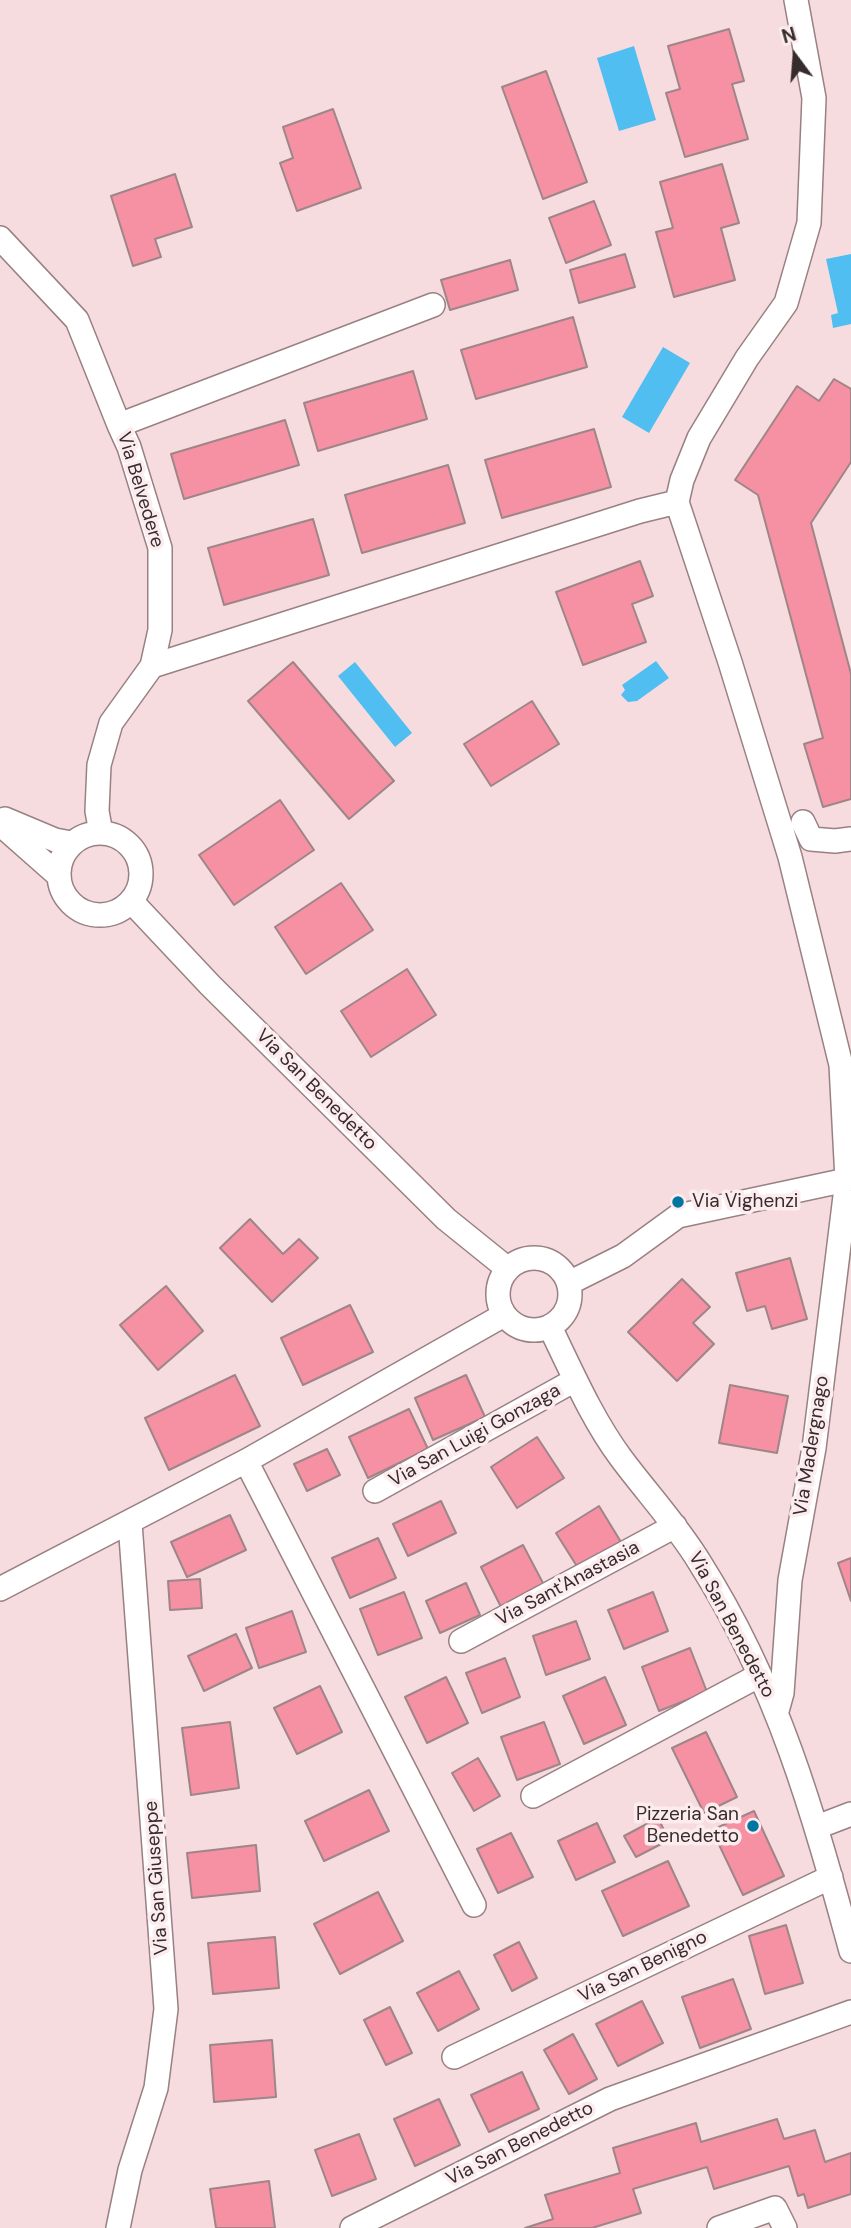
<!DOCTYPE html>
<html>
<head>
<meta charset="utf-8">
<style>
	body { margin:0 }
	#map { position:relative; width:851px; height:2228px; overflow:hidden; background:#f7dcdf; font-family:"DM Sans",sans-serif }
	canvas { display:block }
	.north { position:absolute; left:760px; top:21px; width:70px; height:70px; -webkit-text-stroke:5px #fdecee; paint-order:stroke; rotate:344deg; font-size:19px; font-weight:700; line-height:28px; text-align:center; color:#362c2d }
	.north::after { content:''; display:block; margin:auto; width:24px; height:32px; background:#362c2d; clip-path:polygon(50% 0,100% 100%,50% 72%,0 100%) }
</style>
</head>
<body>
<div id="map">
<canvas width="851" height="2228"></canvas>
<div class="north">N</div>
</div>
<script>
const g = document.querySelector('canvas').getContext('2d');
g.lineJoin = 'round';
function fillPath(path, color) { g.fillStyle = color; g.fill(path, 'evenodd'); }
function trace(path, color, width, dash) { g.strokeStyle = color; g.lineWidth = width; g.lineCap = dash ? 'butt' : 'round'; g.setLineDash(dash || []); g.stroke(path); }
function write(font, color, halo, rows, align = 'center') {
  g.font = font + ' "DM Sans",sans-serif'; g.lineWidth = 7; g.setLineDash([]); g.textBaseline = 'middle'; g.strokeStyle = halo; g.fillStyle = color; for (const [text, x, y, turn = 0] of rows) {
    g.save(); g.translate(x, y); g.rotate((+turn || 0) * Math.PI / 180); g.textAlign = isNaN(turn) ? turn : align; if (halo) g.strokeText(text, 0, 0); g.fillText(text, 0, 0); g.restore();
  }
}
const water = new Path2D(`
	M 634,46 L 656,120 L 619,131 L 597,58 Z
	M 851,254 L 851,324 L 833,328 L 831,315 L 838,313 L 826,259 Z
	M 663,347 L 690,363 L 649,433 L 622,417 Z
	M 656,661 L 669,678 L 637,701 L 628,702 L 621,695 L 625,690 L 622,685 Z
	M 355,662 L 412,733 L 395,747 L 338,676 Z`);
const building = new Path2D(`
	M 729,29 L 744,81 L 732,84 L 748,139 L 685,157 L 666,93 L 680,89 L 668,46 Z
	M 546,71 L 587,182 L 543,199 L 502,87 Z
	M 333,109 L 361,188 L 297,211 L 280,163 L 293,158 L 283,127 Z
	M 722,164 L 739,223 L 721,228 L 735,280 L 674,297 L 656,232 L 673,228 L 660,182 Z
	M 175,174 L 192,227 L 155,239 L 161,257 L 133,266 L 111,196 Z
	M 594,201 L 611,245 L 566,263 L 549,218 Z
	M 625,254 L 635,287 L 579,303 L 570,270 Z
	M 510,260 L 518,290 L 450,310 L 441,280 Z
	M 573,317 L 587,367 L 476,399 L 461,350 Z
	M 413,371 L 427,419 L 318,451 L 304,403 Z
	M 834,379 L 851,389 L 851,462 L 811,523 L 851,674 L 851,799 L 823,807 L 804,744 L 823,738 L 758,495 L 735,480 L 797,386 L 819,401 Z
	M 285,420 L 299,465 L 184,499 L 171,454 Z
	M 594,429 L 611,487 L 502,518 L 485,460 Z
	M 448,465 L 465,523 L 362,553 L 345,495 Z
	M 313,519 L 329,575 L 224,605 L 208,548 Z
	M 640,561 L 653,596 L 632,604 L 646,642 L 583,665 L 556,592 Z
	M 293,662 L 394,781 L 349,819 L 248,701 Z
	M 532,701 L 559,744 L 491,786 L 464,744 Z
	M 280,800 L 314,850 L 234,905 L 199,855 Z
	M 341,883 L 373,930 L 306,974 L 275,927 Z
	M 407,969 L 436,1015 L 371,1057 L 341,1011 Z
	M 250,1219 L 283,1254 L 299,1239 L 318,1258 L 272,1302 L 220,1248 Z
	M 790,1258 L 807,1319 L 772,1329 L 765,1306 L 747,1311 L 736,1273 Z
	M 682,1279 L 710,1307 L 693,1323 L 714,1344 L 677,1381 L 628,1332 Z
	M 166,1286 L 203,1331 L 158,1370 L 120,1325 Z
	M 350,1305 L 373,1352 L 303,1385 L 281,1338 Z
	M 235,1375 L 260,1426 L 169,1470 L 145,1418 Z
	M 466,1375 L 485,1417 L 433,1440 L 415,1398 Z
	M 730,1385 L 788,1396 L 777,1453 L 719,1443 Z
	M 409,1409 L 428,1449 L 368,1478 L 349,1437 Z
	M 537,1437 L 564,1478 L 517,1508 L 491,1467 Z
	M 327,1449 L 340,1475 L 307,1491 L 294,1464 Z
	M 441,1501 L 456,1533 L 408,1556 L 393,1524 Z
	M 599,1506 L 621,1542 L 578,1568 L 556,1533 Z
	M 230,1515 L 246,1550 L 187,1577 L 171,1542 Z
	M 378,1538 L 396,1578 L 350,1598 L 332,1558 Z
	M 523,1545 L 544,1585 L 501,1607 L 481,1567 Z
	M 851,1558 L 851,1601 L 838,1563 Z
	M 200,1579 L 202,1608 L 170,1610 L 168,1581 Z
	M 466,1583 L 480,1615 L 440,1633 L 426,1601 Z
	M 404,1592 L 422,1638 L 378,1655 L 360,1609 Z
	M 653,1592 L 668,1631 L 624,1649 L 608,1610 Z
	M 292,1611 L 306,1652 L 259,1668 L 246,1628 Z
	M 576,1621 L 590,1659 L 546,1675 L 533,1636 Z
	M 236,1634 L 252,1668 L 204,1691 L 188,1656 Z
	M 690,1648 L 707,1692 L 659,1711 L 642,1667 Z
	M 505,1658 L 520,1697 L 482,1713 L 466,1673 Z
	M 446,1677 L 468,1723 L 427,1743 L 405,1697 Z
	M 605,1677 L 626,1725 L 584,1744 L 563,1696 Z
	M 320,1686 L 342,1732 L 297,1754 L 274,1708 Z
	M 230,1722 L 239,1788 L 191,1795 L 182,1728 Z
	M 544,1722 L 560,1764 L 517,1780 L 501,1737 Z
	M 706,1732 L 737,1797 L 704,1813 L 672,1748 Z
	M 478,1758 L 500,1796 L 474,1811 L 452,1773 Z
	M 369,1790 L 389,1831 L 324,1861 L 305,1821 Z
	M 754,1811 L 784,1876 L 743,1895 L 712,1830 Z
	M 658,1818 L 669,1840 L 636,1857 L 624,1836 Z
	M 597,1823 L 615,1862 L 576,1880 L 558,1841 Z
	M 511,1833 L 533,1877 L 498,1893 L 477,1849 Z
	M 256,1845 L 260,1891 L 192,1898 L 187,1853 Z
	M 668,1861 L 689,1906 L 623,1936 L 602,1891 Z
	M 378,1892 L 403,1941 L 340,1974 L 314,1924 Z
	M 786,1925 L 803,1983 L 765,1994 L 749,1936 Z
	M 275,1937 L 279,1988 L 213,1994 L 208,1943 Z
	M 519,1942 L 537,1978 L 512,1991 L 494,1955 Z
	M 459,1971 L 479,2009 L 438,2031 L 417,1993 Z
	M 733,1979 L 751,2029 L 700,2048 L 682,1997 Z
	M 642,2001 L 663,2043 L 618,2066 L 596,2024 Z
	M 390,2007 L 412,2053 L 386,2065 L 364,2020 Z
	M 573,2034 L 597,2079 L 569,2094 L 544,2050 Z
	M 272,2040 L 276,2097 L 214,2102 L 210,2045 Z
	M 522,2072 L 539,2109 L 489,2132 L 471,2095 Z
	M 439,2099 L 460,2145 L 415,2166 L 394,2119 Z
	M 777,2119 L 784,2139 L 815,2130 L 825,2162 L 851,2153 L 851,2194 L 808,2208 L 804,2194 L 798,2196 L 789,2166 L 714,2189 L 707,2167 L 633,2189 L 641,2213 L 592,2228 L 525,2228 L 553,2219 L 545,2195 L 620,2173 L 613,2148 L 696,2123 L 701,2142 Z
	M 359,2134 L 376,2179 L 332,2196 L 315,2150 Z
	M 269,2181 L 275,2228 L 216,2228 L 210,2189 Z`);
const street = new Path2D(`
	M 0,238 L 77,320 L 119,425
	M 152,666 L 640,511 L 677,502
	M 5,819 L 55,840 L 71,843
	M 803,822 L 811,839 L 835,841 L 851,839
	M 0,824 L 58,875
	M59 874a41 41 0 1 1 82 0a41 41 0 1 1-82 0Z
	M 101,833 L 97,811 L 99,765 L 111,723 L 152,666 L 160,630 L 160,548 L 129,447 L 119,425 L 433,305
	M 131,901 L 210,985 L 446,1219 L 508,1269
	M498 1294a36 36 0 1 1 72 0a36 36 0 1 1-72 0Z
	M 569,1283 L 623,1256 L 678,1216 L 851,1179
	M 550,1327 C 571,1370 592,1419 621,1458 C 647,1493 677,1525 700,1563 C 778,1686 813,1812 851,1951
	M 246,1461 L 474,1905
	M 375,1491 L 575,1380
	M 0,1589 L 246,1461 L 504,1315
	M 461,1641 L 675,1526
	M 777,1711 L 782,1693 L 790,1580 L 814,1448 L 847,1180 L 841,1065 L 790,857 L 730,662 L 677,502 L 682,480 L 699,438 L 747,358 L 786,303 L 809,223 L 814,98 L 796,0
	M 533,1796 L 760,1675
	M 817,1827 L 851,1814
	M 454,2057 L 831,1877
	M 118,2228 L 130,2170 L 156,2088 L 166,2009 L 130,1523
	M 352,2228 L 610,2099 L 851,2012
	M 719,2228 L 775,2208 L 785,2228`);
const markers = [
	[678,1202,7,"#0177a0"],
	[753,1826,7,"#0177a0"]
];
const streetNames = [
	["Via Belvedere",140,490,73],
	["Via San Benedetto",316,1090,45],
	["Via San Luigi Gonzaga",475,1436,-29],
	["Via Madergnago",812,1446,-81],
	["Via Sant'Anastasia",568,1584,-28],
	["Via San Benedetto",731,1625,62],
	["Via San Giuseppe",157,1878,-94],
	["Via San Benigno",643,1967,-26],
	["Via San Benedetto",520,2144,-27]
];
const poiNames = [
	["Via Vighenzi",692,1202],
	["Pizzeria San",739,1815,"right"],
	["Benedetto",739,1837,"right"]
];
fillPath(water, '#50bef1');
fillPath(building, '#f691a4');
trace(building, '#9e8588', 2);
trace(street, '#998083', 26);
trace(street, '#fff', 23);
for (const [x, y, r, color] of markers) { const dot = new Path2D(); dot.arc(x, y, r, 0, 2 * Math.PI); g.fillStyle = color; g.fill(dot); trace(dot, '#fdecee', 2.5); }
write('19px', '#362c2d', '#fdecee', streetNames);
write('19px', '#362c2d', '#fdecee', poiNames, 'left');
</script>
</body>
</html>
